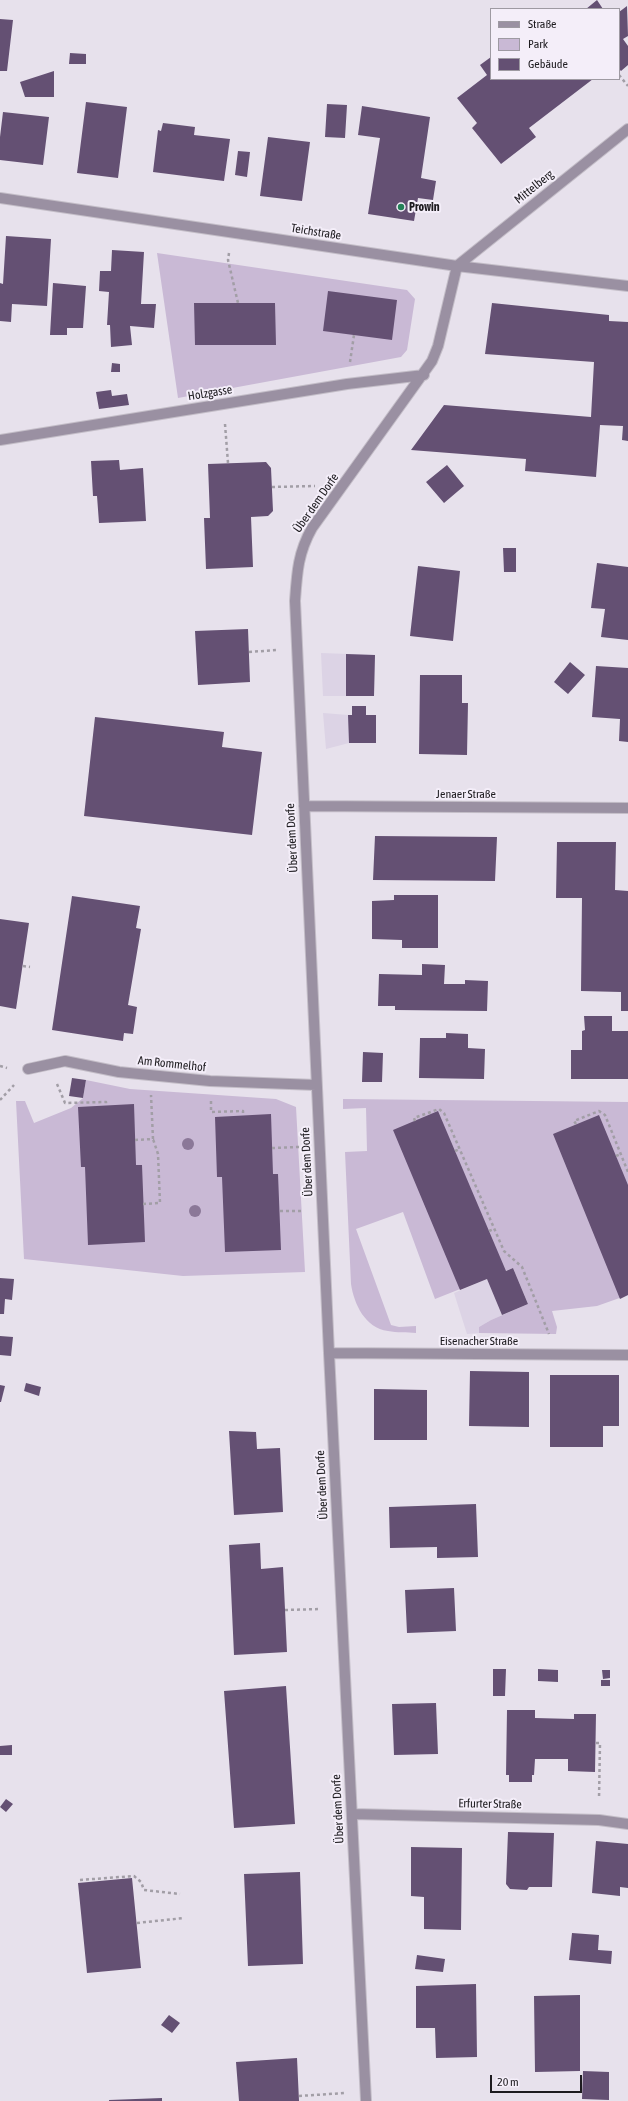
<!DOCTYPE html>
<html>
<head>
<meta charset="utf-8">
<style>
	body { margin:0 }
	#map { position:relative; width:628px; height:2101px; overflow:hidden; background:#e7e1ec; font-family:"Asap Condensed",sans-serif }
	canvas { display:block }
	.legend { position:absolute; left:490px; top:8px; width:130px; height:72px; box-sizing:border-box; background:#f4eef9; border:1px solid #9e9aa2; margin:0; padding:5px 7px; list-style:none; font-size:12px; color:#1d1b1f }
	.legend li { display:flex; align-items:center; gap:8px; height:20px }
	.legend b { width:20px; border:1px solid #9e9aa2 }
	.scale { position:absolute; left:490px; top:2075px; width:92px; height:18px; box-sizing:border-box; border:2px solid #1d1b1f; border-top:0; padding-left:5px; font-size:12px; line-height:14px; white-space:nowrap; color:#1d1b1f; -webkit-text-stroke:3px #f4eef9; paint-order:stroke }
</style>
</head>
<body>
<div id="map">
<canvas width="628" height="2101"></canvas>
<ul class="legend">
<li><b style="height:5px;background:#9a90a2"></b>Straße</li>
<li><b style="height:11px;background:#c9b9d5"></b>Park</li>
<li><b style="height:11px;background:#645073"></b>Gebäude</li>
</ul>
<div class="scale">20 m</div>
</div>
<script>
const g = document.querySelector('canvas').getContext('2d');
g.lineJoin = 'round';
function fillPath(path, color) { g.fillStyle = color; g.fill(path, 'evenodd'); }
function trace(path, color, width, dash) { g.strokeStyle = color; g.lineWidth = width; g.lineCap = dash ? 'butt' : 'round'; g.setLineDash(dash || []); g.stroke(path); }
function write(font, color, halo, rows, align = 'center') {
  g.font = font + ' "Asap Condensed",sans-serif'; g.lineWidth = 4; g.setLineDash([]); g.textBaseline = 'middle'; g.strokeStyle = halo; g.fillStyle = color; for (const [text, x, y, turn = 0] of rows) {
    g.save(); g.translate(x, y); g.rotate((+turn || 0) * Math.PI / 180); g.textAlign = isNaN(turn) ? turn : align; if (halo) g.strokeText(text, 0, 0); g.fillText(text, 0, 0); g.restore();
  }
}
const built = new Path2D(`
	M 321,653 L 375,655 L 374,696 L 323,696 Z
	M 323,713 L 348,715 L 376,743 L 349,743 L 326,749 Z
	M 513,1268 L 528,1304 L 491,1320 L 479,1327 L 479,1333 L 467,1334 L 454,1293 Z`);
const green = new Path2D(`
	M 157,253 L 407,290 L 415,299 L 407,350 L 401,357 L 178,398 Z
	M 86,1080 L 130,1089 L 276,1099 L 296,1107 L 305,1272 L 183,1276 L 24,1259 L 16,1101 L 25,1101 L 34,1123 L 71,1108 L 83,1098 Z
	M 343,1099 L 628,1102 L 628,1295 L 597,1306 L 552,1311 L 557,1327 L 556,1334 L 479,1333 L 479,1327 L 491,1320 L 528,1304 L 513,1268 L 435,1299 L 403,1212 L 356,1229 L 391,1325 L 399,1327 L 416,1326 L 416,1333 C 407,1332 397,1333 388,1331 C 365,1328 354,1304 351,1284 L 345,1152 L 367,1151 L 366,1108 L 343,1109 Z`);
const building = new Path2D(`
	M 597,0 L 603,9 L 586,9 Z
	M 627,6 L 628,36 L 623,39 L 628,46 L 628,65 L 621,71 L 619,69 L 619,12 Z
	M 0,19 L 13,20 L 7,71 L 0,71 Z
	M 70,53 L 86,54 L 86,64 L 69,64 Z
	M 491,57 L 491,79 L 593,79 L 529,128 L 536,137 L 501,164 L 472,128 L 477,123 L 457,98 L 487,75 L 480,65 Z
	M 54,71 L 54,97 L 25,97 L 20,82 Z
	M 86,102 L 127,107 L 118,178 L 77,173 Z
	M 327,104 L 347,105 L 345,138 L 325,137 Z
	M 362,106 L 430,117 L 421,178 L 436,181 L 433,200 L 418,198 L 414,221 L 368,214 L 380,138 L 358,135 Z
	M 3,112 L 49,117 L 43,165 L 0,160 L 0,137 Z
	M 163,123 L 195,127 L 194,135 L 230,139 L 224,181 L 153,172 L 158,130 L 161,131 Z
	M 268,137 L 310,142 L 302,201 L 260,196 Z
	M 238,151 L 250,152 L 247,177 L 235,175 Z
	M 6,236 L 51,239 L 47,306 L 12,304 L 11,322 L 0,321 L 0,283 L 3,284 Z
	M 112,250 L 144,252 L 141,304 L 156,304 L 154,328 L 130,326 L 132,345 L 111,347 L 110,325 L 107,325 L 109,292 L 99,291 L 100,271 L 111,271 Z
	M 53,283 L 86,286 L 83,328 L 67,328 L 67,335 L 50,335 Z
	M 328,291 L 397,300 L 392,340 L 323,331 Z
	M 194,303 L 275,303 L 276,345 L 195,345 Z
	M 492,303 L 609,315 L 609,321 L 628,322 L 628,441 L 622,440 L 623,426 L 600,425 L 596,477 L 525,471 L 526,459 L 411,450 L 444,405 L 591,417 L 594,362 L 485,354 Z
	M 112,363 L 120,364 L 120,372 L 111,372 Z
	M 111,390 L 112,396 L 127,394 L 129,405 L 99,409 L 96,392 Z
	M 119,460 L 120,470 L 143,468 L 146,521 L 99,523 L 97,496 L 93,496 L 91,461 Z
	M 266,462 L 271,468 L 273,511 L 268,516 L 251,517 L 253,567 L 206,569 L 204,518 L 210,518 L 208,464 Z
	M 447,465 L 464,486 L 444,503 L 426,482 Z
	M 503,548 L 516,548 L 516,572 L 504,572 Z
	M 597,563 L 628,567 L 628,640 L 601,637 L 605,609 L 591,608 Z
	M 418,566 L 460,571 L 453,641 L 410,636 Z
	M 248,629 L 250,682 L 198,685 L 195,631 Z
	M 346,654 L 375,655 L 374,696 L 346,696 Z
	M 570,662 L 585,675 L 568,694 L 554,682 Z
	M 596,666 L 628,668 L 628,742 L 619,741 L 620,719 L 592,717 Z
	M 420,675 L 462,675 L 462,703 L 468,703 L 467,755 L 419,754 Z
	M 352,706 L 366,706 L 366,715 L 376,715 L 376,743 L 349,743 L 348,715 L 352,715 Z
	M 95,717 L 224,732 L 222,747 L 262,752 L 252,835 L 84,816 Z
	M 375,836 L 497,837 L 495,881 L 373,880 Z
	M 557,842 L 616,842 L 615,890 L 628,891 L 628,1011 L 621,1011 L 621,992 L 581,991 L 582,898 L 556,898 Z
	M 394,895 L 438,895 L 438,948 L 402,948 L 402,940 L 372,939 L 372,901 L 394,900 Z
	M 72,896 L 140,906 L 136,928 L 141,929 L 128,1005 L 137,1007 L 133,1034 L 124,1033 L 123,1041 L 52,1030 Z
	M 0,919 L 29,923 L 16,1009 L 0,1006 Z
	M 422,964 L 445,965 L 444,984 L 465,984 L 465,980 L 488,981 L 487,1011 L 395,1010 L 395,1006 L 378,1006 L 379,974 L 422,975 Z
	M 584,1016 L 612,1016 L 612,1031 L 628,1031 L 628,1079 L 571,1079 L 571,1050 L 582,1050 L 582,1031 L 585,1030 Z
	M 446,1033 L 468,1034 L 468,1048 L 485,1049 L 484,1079 L 419,1078 L 420,1038 L 446,1038 Z
	M 363,1052 L 383,1053 L 382,1082 L 362,1082 Z
	M 72,1078 L 86,1080 L 83,1098 L 69,1096 Z
	M 134,1104 L 136,1165 L 142,1165 L 145,1242 L 88,1245 L 85,1167 L 81,1167 L 78,1107 Z
	M 438,1111 L 506,1271 L 513,1268 L 528,1304 L 502,1315 L 487,1279 L 460,1290 L 393,1130 Z
	M 271,1114 L 273,1174 L 278,1174 L 281,1250 L 225,1252 L 222,1177 L 217,1177 L 215,1117 Z
	M 599,1115 L 628,1185 L 628,1295 L 620,1299 L 553,1134 Z
	M 0,1278 L 14,1279 L 12,1300 L 5,1299 L 4,1314 L 0,1314 Z
	M 0,1336 L 13,1337 L 11,1356 L 0,1355 Z
	M 470,1371 L 529,1372 L 529,1427 L 469,1426 Z
	M 550,1375 L 619,1375 L 619,1426 L 603,1426 L 603,1447 L 550,1447 Z
	M 26,1383 L 41,1387 L 39,1396 L 24,1391 Z
	M 0,1385 L 5,1386 L 1,1402 L 0,1402 Z
	M 374,1389 L 427,1390 L 427,1440 L 374,1440 Z
	M 229,1431 L 256,1432 L 257,1449 L 280,1448 L 283,1512 L 234,1515 Z
	M 476,1504 L 478,1557 L 437,1558 L 437,1547 L 390,1548 L 389,1507 Z
	M 260,1543 L 261,1569 L 283,1567 L 287,1652 L 234,1655 L 229,1545 Z
	M 454,1588 L 456,1631 L 407,1633 L 405,1590 Z
	M 493,1669 L 506,1669 L 505,1696 L 493,1696 Z
	M 538,1669 L 558,1670 L 558,1682 L 538,1681 Z
	M 602,1670 L 610,1670 L 610,1678 L 603,1679 Z
	M 601,1680 L 610,1680 L 610,1686 L 601,1686 Z
	M 286,1686 L 295,1824 L 234,1828 L 224,1691 Z
	M 436,1703 L 438,1754 L 394,1755 L 392,1704 Z
	M 507,1710 L 535,1710 L 535,1718 L 574,1719 L 574,1714 L 596,1714 L 595,1772 L 568,1771 L 568,1759 L 535,1759 L 534,1775 L 532,1775 L 532,1782 L 509,1782 L 509,1775 L 506,1775 Z
	M 12,1745 L 12,1755 L 0,1755 L 0,1746 Z
	M 6,1799 L 13,1804 L 6,1812 L 0,1807 Z
	M 508,1832 L 554,1833 L 552,1887 L 529,1887 L 527,1890 L 510,1889 L 506,1884 Z
	M 596,1841 L 628,1844 L 628,1888 L 620,1887 L 620,1896 L 592,1893 Z
	M 411,1847 L 462,1848 L 461,1930 L 424,1929 L 424,1897 L 411,1896 Z
	M 300,1872 L 303,1964 L 248,1966 L 244,1874 Z
	M 132,1878 L 141,1968 L 87,1973 L 78,1883 Z
	M 572,1933 L 599,1935 L 598,1950 L 612,1951 L 611,1964 L 569,1960 Z
	M 417,1955 L 445,1959 L 443,1972 L 415,1969 Z
	M 476,1984 L 477,2057 L 436,2058 L 435,2028 L 416,2028 L 416,1986 Z
	M 580,1995 L 580,2071 L 535,2072 L 534,1996 Z
	M 169,2015 L 180,2023 L 172,2033 L 161,2025 Z
	M 297,2058 L 299,2101 L 239,2101 L 236,2062 Z
	M 583,2071 L 609,2072 L 609,2100 L 582,2099 Z
	M 162,2098 L 162,2101 L 109,2101 L 109,2100 Z`);
const path = new Path2D(`
	M 619,75 L 628,86
	M 229,253 L 228,260 L 238,303
	M 350,362 L 354,335
	M 225,424 L 228,463
	M 272,487 L 315,486
	M 249,652 L 277,650
	M 23,966 L 30,967
	M 0,1066 L 7,1068
	M 57,1084 L 65,1103 L 106,1102 L 106,1106
	M 0,1100 L 14,1085
	M 211,1101 L 211,1112 L 243,1111 L 243,1115
	M 415,1121 L 414,1118 L 439,1109 L 444,1113 L 504,1251 L 522,1267 L 549,1334
	M 576,1124 L 574,1121 L 599,1111 L 605,1115 L 628,1172
	M 135,1140 L 153,1139 L 151,1095
	M 272,1148 L 299,1147
	M 455,1151 L 460,1149
	M 616,1156 L 621,1154
	M 143,1204 L 160,1203 L 158,1154 L 153,1139
	M 280,1211 L 302,1211
	M 489,1231 L 494,1229
	M 285,1610 L 321,1609
	M 596,1743 L 600,1743 L 599,1799
	M 80,1880 L 134,1876 L 141,1882 L 144,1890 L 180,1894
	M 137,1923 L 184,1918
	M 299,2096 L 345,2093`);
const street = new Path2D(`
	M 0,198 L 457,266 L 628,286
	M 457,266 L 628,129
	M 0,440 L 347,384 L 424,375
	M 304,806 L 628,808
	M 28,1069 L 65,1061 L 119,1072 L 210,1081 L 316,1085
	M 329,1353 L 628,1355
	M 352,1814 L 599,1820 L 628,1824
	M 366,2101 L 329,1353 L 295,601 C 297,572 298,553 312,528 L 432,361 L 438,346 L 457,266`);
const trees = [
	[188,1144],
	[195,1211]
];
const markers = [
	[401,207,4,"#248158"]
];
const streetNames = [
	["Mittelberg",534,187,-39],
	["Teichstraße",316,232,9],
	["Holzgasse",210,393,-9],
	["Über dem Dorfe",316,503,-55],
	["Jenaer Straße",466,794],
	["Über dem Dorfe",292,838,-93],
	["Am Rommelhof",172,1064,6],
	["Über dem Dorfe",307,1162,-93],
	["Eisenacher Straße",479,1341],
	["Über dem Dorfe",322,1485,-93],
	["Erfurter Straße",490,1804,1],
	["Über dem Dorfe",338,1809,-93]
];
const poiNames = [
	["Prowin",409,207]
];
fillPath(built, '#dcd3e5');
fillPath(green, '#c9b9d5');
fillPath(building, '#645073');
trace(street, '#c3bdc7', 12);
trace(path, '#a29ea6', 2.5, [3, 3]);
trace(street, '#9a90a2', 10);
g.fillStyle = '#8b7898';
for (const [x, y] of trees) { g.beginPath(); g.arc(x, y, 6, 0, 2 * Math.PI); g.fill(); }
for (const [x, y, r, color] of markers) { const dot = new Path2D(); dot.arc(x, y, r, 0, 2 * Math.PI); g.fillStyle = color; g.fill(dot); trace(dot, '#f4eef9', 1.5); }
write('12px', '#1d1b1f', '#f4eef9', streetNames);
write('bold 12px', '#1d1b1f', '#f4eef9', poiNames, 'left');
</script>
</body>
</html>
